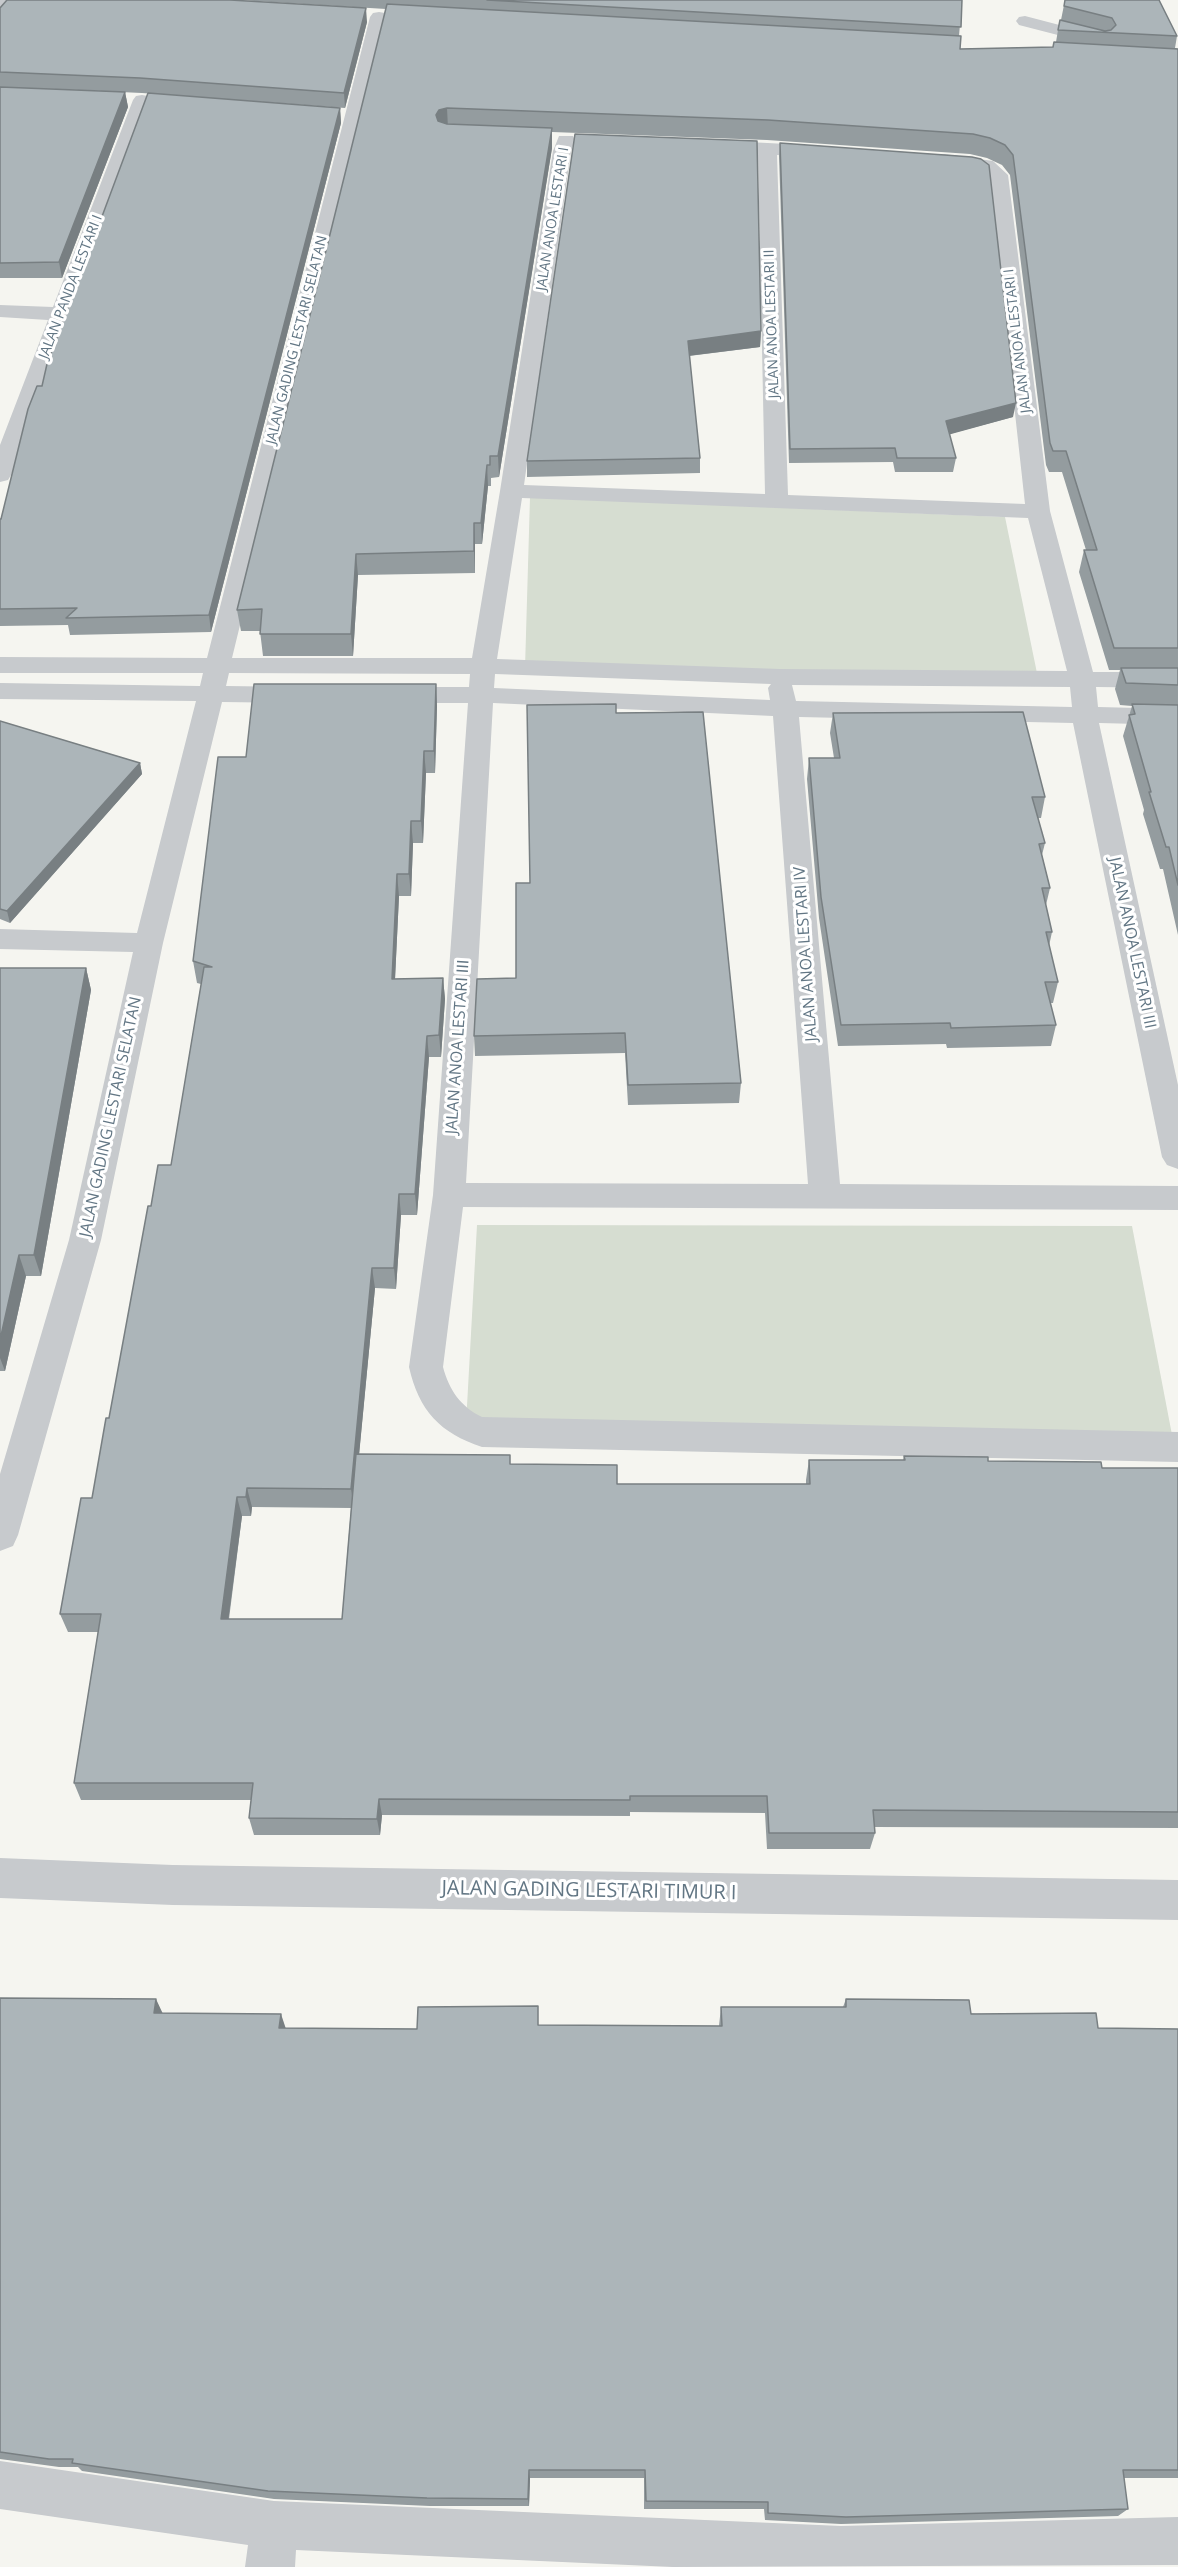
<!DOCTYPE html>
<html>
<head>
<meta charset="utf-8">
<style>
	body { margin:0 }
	canvas { display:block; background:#f5f5f0 }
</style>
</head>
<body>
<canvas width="1178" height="2567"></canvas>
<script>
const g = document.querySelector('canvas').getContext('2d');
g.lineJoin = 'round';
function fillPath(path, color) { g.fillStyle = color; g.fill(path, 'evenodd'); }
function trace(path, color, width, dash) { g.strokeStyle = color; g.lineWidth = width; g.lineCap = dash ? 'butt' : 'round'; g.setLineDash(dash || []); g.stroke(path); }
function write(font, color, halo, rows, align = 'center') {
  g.font = font + ' "Open Sans",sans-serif'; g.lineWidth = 6; g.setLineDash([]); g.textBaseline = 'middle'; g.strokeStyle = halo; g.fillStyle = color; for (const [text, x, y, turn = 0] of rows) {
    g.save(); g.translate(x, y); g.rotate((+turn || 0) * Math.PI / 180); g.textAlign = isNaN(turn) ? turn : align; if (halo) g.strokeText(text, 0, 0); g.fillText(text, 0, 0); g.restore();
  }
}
const green = new Path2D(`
	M 530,497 L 1005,517 L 1038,678 L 525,668 Z
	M 477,1225 L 1132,1226 L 1173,1440 L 466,1424 Z`);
const minor = new Path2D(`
	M 0,0 L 13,0 L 6,13 L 0,14 Z
	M 379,12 L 385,13 L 388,17 L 232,658 L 472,658 L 500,491 L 553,151 L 559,136 L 573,136 L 575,140 L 571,151 L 524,485 L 765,494 L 758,154 L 711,152 L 704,150 L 702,146 L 704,142 L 711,140 L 824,146 L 831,148 L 833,152 L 831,156 L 824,158 L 777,155 L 788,495 L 1025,504 L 989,177 C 975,165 955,168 937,164 L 935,160 L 937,156 L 944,154 L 993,161 L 1008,175 L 1050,511 L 1093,672 L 1178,672 L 1178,688 L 1096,687 L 1098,707 L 1178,709 L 1178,725 L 1099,723 L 1178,1085 L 1178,1169 L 1167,1165 L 1162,1157 L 1073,723 L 799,717 L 840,1184 L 1178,1186 L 1178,1210 L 463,1207 L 443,1367 C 449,1390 461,1407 482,1417 L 1178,1432 L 1178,1462 L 482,1447 C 440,1433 419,1411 409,1367 L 433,1195 L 468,703 L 391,703 L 382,701 L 378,695 L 382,689 L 391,687 L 469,687 L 470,674 L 229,673 L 226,686 L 298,687 L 307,689 L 311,695 L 307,701 L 298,703 L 222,702 L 163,943 L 101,1240 L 18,1535 L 13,1546 L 0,1551 L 0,1474 L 69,1240 L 133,952 L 0,949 L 0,929 L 137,933 L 196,701 L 0,699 L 0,683 L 200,686 L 203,673 L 0,673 L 0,657 L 207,658 L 370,17 L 373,13 ZM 522,498 L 1028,518 L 1067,671 L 780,669 L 497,659 ZM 495,674 L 771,684 L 768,688 L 770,700 L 494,688 ZM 792,685 L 1070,687 L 1072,707 L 796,701 ZM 493,703 L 773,716 L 808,1184 L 466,1183 Z
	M 1025,16 L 1178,56 L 1178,66 L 1019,25 L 1016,21 L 1019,17 Z
	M 142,95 L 148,96 L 151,100 L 11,475 L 8,480 L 0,482 L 0,445 L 48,320 L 0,317 L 0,305 L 53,307 L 133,100 L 136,96 Z
	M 0,1858 L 173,1865 L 1178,1880 L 1178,1920 L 173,1905 L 0,1898 Z
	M 0,2461 L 274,2501 L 841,2526 L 1178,2517 L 1178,2565 L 673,2567 L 296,2550 L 295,2567 L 245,2567 L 248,2545 L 0,2509 Z`);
const wall = new Path2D(`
	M 238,0 L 962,0 L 959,36 L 960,49 L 1053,47 L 1056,42 L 1058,30 L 1061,20 L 1065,0 L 1177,36 L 1175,48 L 1178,49 L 1178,935 L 1163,869 L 1160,869 L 1143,814 L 1144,810 L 1123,736 L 1132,706 L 1120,705 L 1115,689 L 1120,670 L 1109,670 L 1079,572 L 1084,550 L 1086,550 L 1062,472 L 1049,472 L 1046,465 L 1010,175 L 1002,165 L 987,158 L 970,154 L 767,140 L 552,132 L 552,148 L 499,477 L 491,478 L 491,486 L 488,486 L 482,544 L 475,544 L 475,573 L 358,575 L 353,656 L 263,656 L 260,631 L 241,631 L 237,610 L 386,9 Z
	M 0,8 L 367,22 L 345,108 L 142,93 L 33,88 L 125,92 L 128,107 L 62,278 L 0,278 Z
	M 340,108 L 341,123 L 211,632 L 70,635 L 68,625 L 0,626 L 0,519 L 1,519 L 42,386 Z
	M 575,134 L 761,331 L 760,347 L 689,356 L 700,458 L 700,473 L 527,477 L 527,461 Z
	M 780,143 L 1013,417 L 949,434 L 956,458 L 953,472 L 895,472 L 893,462 L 789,463 L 779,156 Z
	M 436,684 L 437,706 L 435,773 L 426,773 L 423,843 L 413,843 L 411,896 L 399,896 L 395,979 L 443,978 L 445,999 L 441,1057 L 429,1057 L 417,1215 L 401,1215 L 396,1289 L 375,1288 L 359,1454 L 511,1464 L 617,1484 L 806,1484 L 806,1480 L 809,1460 L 903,1460 L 904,1456 L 1102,1468 L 1178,1468 L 1178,1828 L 874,1827 L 875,1833 L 870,1849 L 767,1849 L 765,1813 L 630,1812 L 630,1816 L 382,1815 L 380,1835 L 254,1835 L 249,1818 L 251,1800 L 81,1800 L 74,1783 L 98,1632 L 68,1632 L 60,1614 L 92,1498 L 109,1418 L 151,1206 L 171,1165 L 201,984 L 197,983 L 193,961 L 246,757 ZM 252,1507 L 351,1508 L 342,1619 L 229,1619 L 242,1516 L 251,1516 Z
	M 616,713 L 741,1083 L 739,1103 L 628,1105 L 625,1053 L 475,1056 L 474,1036 L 516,978 L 530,883 Z
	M 833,713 L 1045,797 L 1041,818 L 1038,818 L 1045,843 L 1042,855 L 1050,888 L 1046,905 L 1052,932 L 1049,946 L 1058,982 L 1053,1003 L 1050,1003 L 1056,1025 L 1051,1046 L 947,1048 L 946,1044 L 838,1046 L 819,918 L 807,779 L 809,758 L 834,758 L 830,733 Z
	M 0,721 L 140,763 L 142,774 L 10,923 L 0,919 Z
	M 0,968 L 86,968 L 91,990 L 41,1276 L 26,1276 L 5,1371 L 0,1371 Z
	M 0,1998 L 163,2013 L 286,2028 L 417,2029 L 539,2025 L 719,2026 L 721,2007 L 843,2007 L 846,1999 L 1098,2028 L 1178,2029 L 1178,2478 L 1124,2478 L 1128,2509 L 1118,2516 L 841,2524 L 765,2520 L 764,2509 L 644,2509 L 644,2478 L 530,2478 L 529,2506 L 430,2506 L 274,2499 L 82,2471 L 78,2467 L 59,2467 L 0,2459 Z`);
const shadedWall = new Path2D(`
	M 366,8 L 367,22 L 345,108 L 344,93 Z
	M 125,92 L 128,107 L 62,278 L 59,262 Z
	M 340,108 L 341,123 L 211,632 L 209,615 Z
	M 447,108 L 448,128 L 440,130 L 436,115 L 439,110 Z
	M 552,128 L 552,148 L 499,477 L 498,456 Z
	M 761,331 L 760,347 L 687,356 L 688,341 Z
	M 1016,403 L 1013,417 L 944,436 L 946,421 Z
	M 487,465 L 488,486 L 482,544 L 481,523 Z
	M 474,523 L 475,544 L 475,573 L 474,551 Z
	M 356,554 L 358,575 L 353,656 L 351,634 Z
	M 436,684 L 437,706 L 435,773 L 434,751 Z
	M 424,751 L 426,773 L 423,843 L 421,821 Z
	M 140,763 L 142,774 L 10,923 L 7,911 Z
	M 411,821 L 413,843 L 411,896 L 409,874 Z
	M 397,874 L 399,896 L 394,1000 L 392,979 Z
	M 86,968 L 91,990 L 41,1276 L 34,1255 Z
	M 443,978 L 445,999 L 441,1057 L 439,1035 Z
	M 427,1036 L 429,1057 L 417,1215 L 415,1194 Z
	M 399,1194 L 401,1215 L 396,1289 L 394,1268 Z
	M 19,1255 L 26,1276 L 5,1371 L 0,1358 L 0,1340 Z
	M 372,1268 L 375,1288 L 354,1508 L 351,1489 Z
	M 247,1488 L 252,1507 L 251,1516 L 246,1497 Z
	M 237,1497 L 242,1516 L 226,1637 L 221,1619 Z
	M 379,1799 L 382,1815 L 380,1835 L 377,1819 Z
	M 156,1999 L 163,2014 L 154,2013 Z
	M 281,2014 L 286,2029 L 279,2028 Z
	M 529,2470 L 530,2478 L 529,2506 L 528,2499 Z`);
const building = new Path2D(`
	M 7,0 L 230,0 L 366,8 L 344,93 L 140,78 L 0,72 L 0,8 Z
	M 487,0 L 962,0 L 961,27 Z
	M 1065,0 L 1159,0 L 1177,36 L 1058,30 L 1060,20 L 1105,31 L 1111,30 L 1116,25 L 1112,18 L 1064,6 Z
	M 387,4 L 961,36 L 960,49 L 1053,47 L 1054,42 L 1178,49 L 1178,648 L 1114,648 L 1084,550 L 1097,550 L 1066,451 L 1053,451 L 1050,443 L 1013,155 L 1005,145 L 990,138 L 973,134 L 768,120 L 447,108 L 439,110 L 436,115 L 438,121 L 447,124 L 552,128 L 498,456 L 490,456 L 490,465 L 487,465 L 481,523 L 474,523 L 474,551 L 356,554 L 351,634 L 260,634 L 262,609 L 237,610 Z
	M 0,87 L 125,92 L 59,262 L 0,263 Z
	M 148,93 L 340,108 L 209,615 L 66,618 L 77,608 L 0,609 L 0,519 L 1,519 L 28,409 L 37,386 L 42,386 L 47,364 Z
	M 575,134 L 757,141 L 761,331 L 688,341 L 700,458 L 527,461 Z
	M 780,143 L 972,157 L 981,159 L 989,165 L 1016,403 L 946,421 L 956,458 L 897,458 L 895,448 L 790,449 Z
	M 1121,668 L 1178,668 L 1178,685 L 1126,683 Z
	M 254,684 L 436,684 L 434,751 L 424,751 L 421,821 L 411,821 L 409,874 L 397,874 L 392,979 L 443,978 L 439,1035 L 427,1036 L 415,1194 L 399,1194 L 394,1268 L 372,1268 L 351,1489 L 247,1488 L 246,1497 L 237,1497 L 221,1619 L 342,1619 L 356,1454 L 510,1455 L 510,1464 L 617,1465 L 617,1484 L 810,1484 L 809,1460 L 905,1460 L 904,1456 L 988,1457 L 988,1461 L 1101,1462 L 1102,1468 L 1178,1468 L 1178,1812 L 873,1810 L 875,1833 L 769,1833 L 767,1796 L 630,1796 L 630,1800 L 379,1799 L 377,1819 L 249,1818 L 253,1783 L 74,1783 L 101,1614 L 60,1614 L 81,1498 L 92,1498 L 106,1418 L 109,1418 L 148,1206 L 151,1206 L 158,1165 L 171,1165 L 204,967 L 212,967 L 193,961 L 218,757 L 246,757 Z
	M 616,704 L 616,713 L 703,712 L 741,1083 L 628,1085 L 625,1033 L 474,1036 L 477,979 L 516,978 L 516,883 L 530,883 L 527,705 Z
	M 1132,704 L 1178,705 L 1178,885 L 1169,847 L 1166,847 L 1149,792 L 1151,792 L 1129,715 L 1135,714 Z
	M 1023,712 L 1045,797 L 1032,797 L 1045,843 L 1039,844 L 1050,888 L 1042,888 L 1052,932 L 1046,932 L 1058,982 L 1045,982 L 1056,1025 L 951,1028 L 950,1023 L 841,1025 L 821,897 L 809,758 L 840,758 L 833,713 Z
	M 0,721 L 140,763 L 7,911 L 0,909 Z
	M 0,968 L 86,968 L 34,1255 L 19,1255 L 0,1340 Z
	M 0,1998 L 156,1999 L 154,2013 L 281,2014 L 279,2028 L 417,2029 L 418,2007 L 538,2006 L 538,2025 L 722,2026 L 721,2007 L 846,2007 L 846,1999 L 969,2000 L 971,2014 L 1096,2013 L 1098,2028 L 1178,2029 L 1178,2470 L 1123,2470 L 1128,2509 L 846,2517 L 768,2513 L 768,2502 L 646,2501 L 645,2470 L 529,2470 L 528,2499 L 427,2498 L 268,2491 L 72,2463 L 73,2459 L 49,2459 L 0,2452 Z`);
const farStreetnames = [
	["JALAN ANOA LESTARI I",553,219,-81],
	["JALAN PANDA LESTARI I",71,287,-69],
	["JALAN ANOA LESTARI II",772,324,-92],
	["JALAN GADING LESTARI SELATAN",297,340,-76],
	["JALAN ANOA LESTARI I",1018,341,-97]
];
const streetNames = [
	["JALAN ANOA LESTARI III",1132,943,78],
	["JALAN ANOA LESTARI IV",806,954,-94],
	["JALAN ANOA LESTARI III",458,1047,-86],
	["JALAN GADING LESTARI SELATAN",111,1117,-78]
];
const nearStreetnames = [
	["JALAN GADING LESTARI TIMUR I",589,1891,1]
];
fillPath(green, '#d6ddd1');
fillPath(minor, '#c7cacd');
fillPath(wall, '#949c9f');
fillPath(shadedWall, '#787f82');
fillPath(building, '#acb5b9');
trace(building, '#787f82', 1.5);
write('14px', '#627684', '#fff', farStreetnames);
write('16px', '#627684', '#fff', streetNames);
write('20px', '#627684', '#fff', nearStreetnames);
</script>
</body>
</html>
